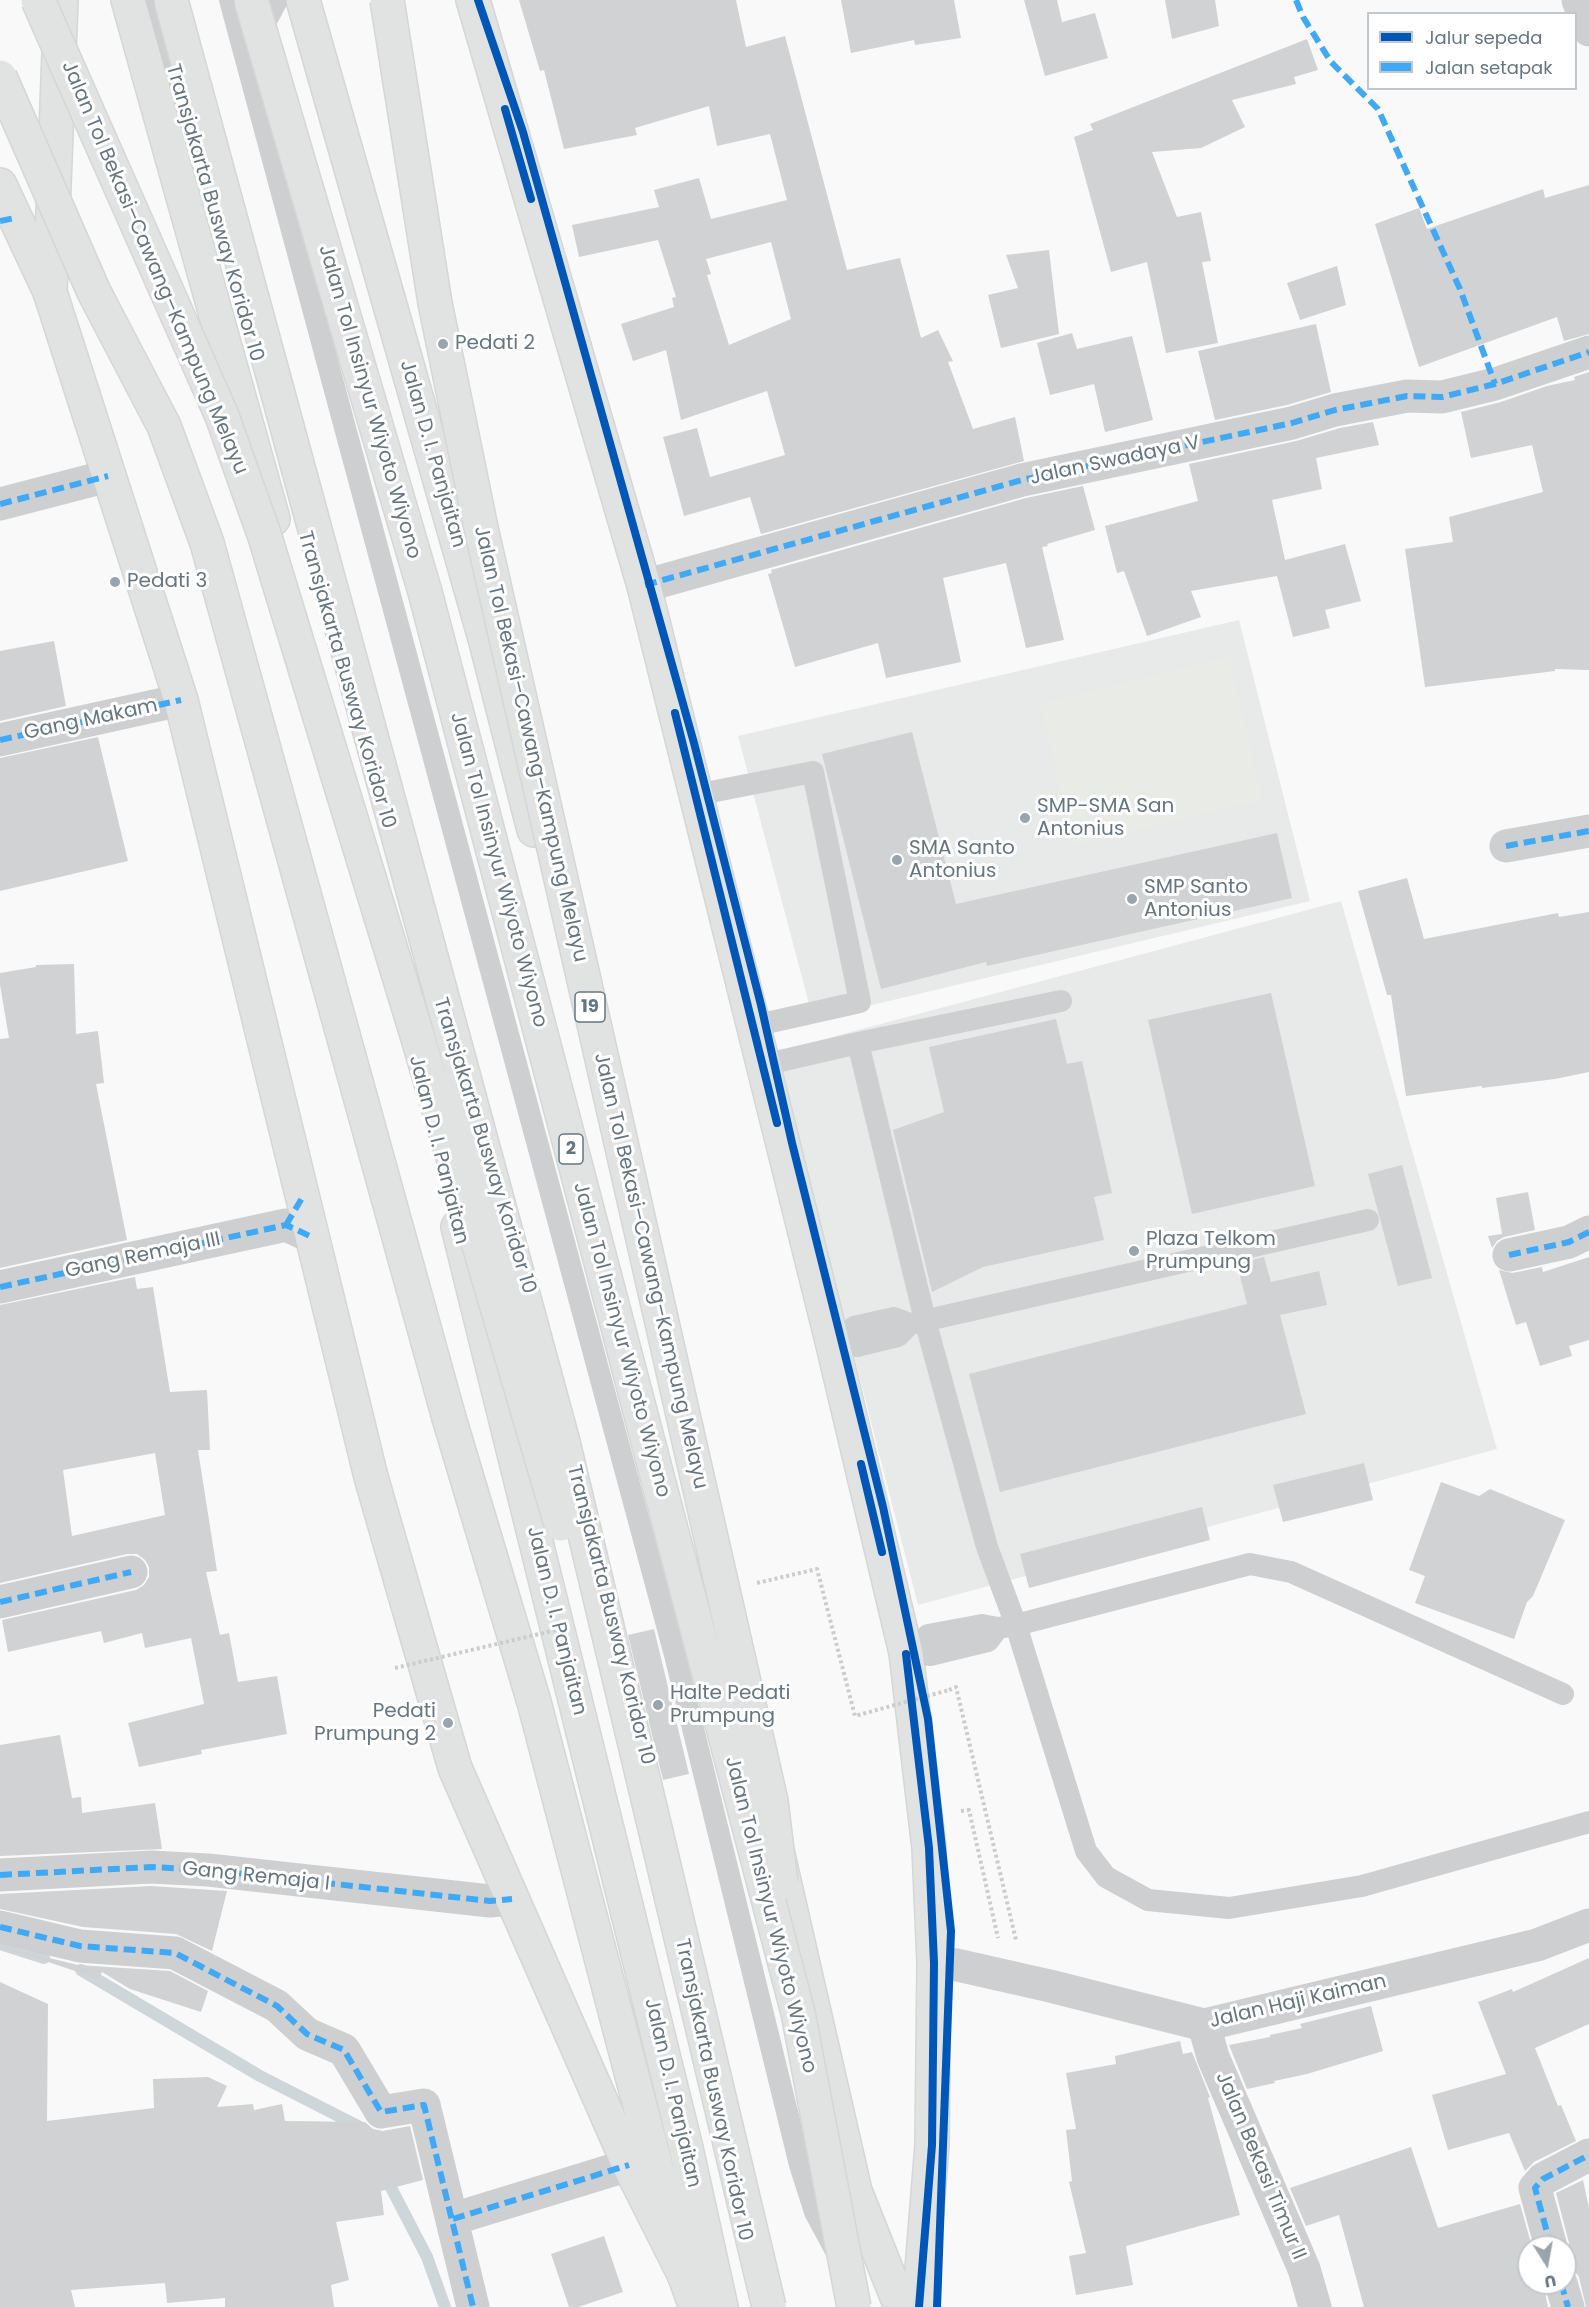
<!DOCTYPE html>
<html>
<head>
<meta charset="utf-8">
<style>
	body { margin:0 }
	#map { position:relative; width:1589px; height:2307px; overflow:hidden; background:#f9f9f9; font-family:Poppins,sans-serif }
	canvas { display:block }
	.legend { position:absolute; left:1367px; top:12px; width:210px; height:78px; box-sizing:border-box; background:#fff; border:2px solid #c1c8cd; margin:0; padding:8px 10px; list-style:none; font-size:18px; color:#657683 }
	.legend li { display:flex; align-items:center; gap:12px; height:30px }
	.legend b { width:30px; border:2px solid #c1c8cd }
	.north { position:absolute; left:1517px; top:2235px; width:60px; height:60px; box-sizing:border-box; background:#fff; border:2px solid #c1c8cd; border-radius:50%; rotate:169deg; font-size:16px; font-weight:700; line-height:24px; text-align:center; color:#657683 }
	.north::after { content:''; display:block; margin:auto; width:21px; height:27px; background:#99a4ac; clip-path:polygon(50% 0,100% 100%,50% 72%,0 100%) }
</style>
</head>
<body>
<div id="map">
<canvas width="1589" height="2307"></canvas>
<ul class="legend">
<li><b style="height:8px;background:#0057b8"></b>Jalur sepeda</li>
<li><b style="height:8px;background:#3fa9f5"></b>Jalan setapak</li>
</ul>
<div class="north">U</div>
</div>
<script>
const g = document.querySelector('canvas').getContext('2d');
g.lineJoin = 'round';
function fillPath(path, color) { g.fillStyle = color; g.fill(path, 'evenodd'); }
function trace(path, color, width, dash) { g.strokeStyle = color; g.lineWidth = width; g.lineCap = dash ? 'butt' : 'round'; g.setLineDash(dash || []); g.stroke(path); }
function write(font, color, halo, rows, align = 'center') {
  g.font = font + ' Poppins,sans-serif'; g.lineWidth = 6; g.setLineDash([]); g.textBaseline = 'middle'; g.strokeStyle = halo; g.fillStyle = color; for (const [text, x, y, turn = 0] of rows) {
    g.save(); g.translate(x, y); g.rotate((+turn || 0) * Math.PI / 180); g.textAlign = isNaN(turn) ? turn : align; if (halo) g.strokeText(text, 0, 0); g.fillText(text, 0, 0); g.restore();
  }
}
const built = new Path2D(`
	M 1239,620 L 1310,901 L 813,1019 L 738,736 Z
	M 1341,901 L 1497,1449 L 918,1605 L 776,1052 Z`);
const green = new Path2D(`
	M 1229,657 L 1263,800 L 1074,846 L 1039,704 Z`);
const stream = new Path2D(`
	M 0,1944 L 44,1958
	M 81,1970 L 260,2076 L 360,2127 L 362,2131
	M 385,2176 L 427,2257 L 445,2307`);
const building = new Path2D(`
	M 519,0 L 736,0 L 746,47 L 785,36 L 847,270 L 900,258 L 921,338 L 938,330 L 953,361 L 948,362 L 973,429 L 1015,417 L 1024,461 L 761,534 L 750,497 L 684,516 L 663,437 L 697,428 L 710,477 L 785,455 L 767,391 L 681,420 L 666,350 L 633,361 L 621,324 L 674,307 L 672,298 L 676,297 L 658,240 L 579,257 L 572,225 L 659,207 L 654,190 L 699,178 L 711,219 L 787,200 L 770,134 L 717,146 L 709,106 L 635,128 L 637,135 L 564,149 L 544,70 L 540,71 ZM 771,242 L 791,319 L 729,345 L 707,275 L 711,274 L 706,259 Z
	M 841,0 L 954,0 L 961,38 L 915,45 L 914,40 L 851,53 Z
	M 1024,0 L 1057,0 L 1062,22 L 1095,13 L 1108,58 L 1045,76 Z
	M 1165,0 L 1215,0 L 1219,26 L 1172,39 Z
	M 1307,39 L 1318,70 L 1294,77 L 1296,84 L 1232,100 L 1245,127 L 1201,148 L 1152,152 L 1177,217 L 1201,212 L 1211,261 L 1202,262 L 1218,343 L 1166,353 L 1147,262 L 1111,272 L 1074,137 L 1093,130 L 1090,124 Z
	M 1589,185 L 1589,334 L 1564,341 L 1557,317 L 1419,367 L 1375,224 L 1419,208 L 1427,229 L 1543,189 L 1545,198 Z
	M 1049,250 L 1059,334 L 1001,348 L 988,295 L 1018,288 L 1006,255 Z
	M 1337,266 L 1346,305 L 1300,320 L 1287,283 Z
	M 1316,324 L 1331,392 L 1287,405 L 1215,420 L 1198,351 Z
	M 1072,333 L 1077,349 L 1132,336 L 1153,420 L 1105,432 L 1094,384 L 1050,395 L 1037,343 Z
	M 1589,372 L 1589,670 L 1555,669 L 1555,671 L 1425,687 L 1405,549 L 1453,542 L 1449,517 L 1543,492 L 1532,445 L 1471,458 L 1461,412 L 1501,402 L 1547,386 L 1575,380 L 1574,377 Z
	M 1373,422 L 1379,445 L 1316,458 L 1322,489 L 1272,500 L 1285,560 L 1345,544 L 1361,601 L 1325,610 L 1330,628 L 1293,637 L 1277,576 L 1191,591 L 1201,617 L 1147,636 L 1124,571 L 1117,573 L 1105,526 L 1198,501 L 1189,464 L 1296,441 L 1340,428 Z
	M 1083,486 L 1095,530 L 1047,544 L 1048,546 L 1042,547 L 1064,640 L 1026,648 L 1006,563 L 943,578 L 961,662 L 886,678 L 878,643 L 795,667 L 768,574 L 772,573 L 771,570 L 1026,498 Z
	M 54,641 L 66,706 L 0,721 L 0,651 Z
	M 912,732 L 956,904 L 1277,833 L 1292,898 L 987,966 L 986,962 L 881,989 L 822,754 Z
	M 98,737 L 128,861 L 0,891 L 0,758 Z
	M 1407,878 L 1424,939 L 1558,913 L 1559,917 L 1589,912 L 1589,1072 L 1555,1079 L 1482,1088 L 1482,1086 L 1406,1096 L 1391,995 L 1387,995 L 1358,891 Z
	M 74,964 L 76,1034 L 98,1031 L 104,1083 L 96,1084 L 127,1240 L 0,1268 L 0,1039 L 9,1038 L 0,985 L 0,973 L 36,967 L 36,965 Z
	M 1271,993 L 1315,1186 L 1192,1214 L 1148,1020 Z
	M 1056,1019 L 1067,1064 L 1082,1061 L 1112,1193 L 1094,1197 L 1104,1240 L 983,1267 L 932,1292 L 893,1130 L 944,1112 L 929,1047 Z
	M 1402,1165 L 1432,1278 L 1398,1286 L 1368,1174 Z
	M 1528,1192 L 1535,1230 L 1504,1237 L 1497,1241 L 1492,1248 L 1488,1236 L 1502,1234 L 1496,1198 Z
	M 1264,1257 L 1271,1282 L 1319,1271 L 1327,1305 L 1280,1315 L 1306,1414 L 1000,1492 L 969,1374 L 1247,1304 L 1237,1264 Z
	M 1589,1257 L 1589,1340 L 1569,1346 L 1572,1356 L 1540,1366 L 1526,1322 L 1516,1325 L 1499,1270 L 1512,1273 L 1542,1267 L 1543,1272 Z
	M 135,1277 L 137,1289 L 153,1287 L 170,1392 L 207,1390 L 210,1450 L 198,1450 L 217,1571 L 206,1572 L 220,1635 L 229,1633 L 238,1682 L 277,1676 L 287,1734 L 201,1750 L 202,1754 L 139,1767 L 128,1723 L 204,1704 L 191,1638 L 145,1648 L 142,1633 L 104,1643 L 101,1631 L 8,1652 L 2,1620 L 136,1590 L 144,1585 L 149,1577 L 149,1567 L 145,1560 L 137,1554 L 127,1554 L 0,1583 L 0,1305 ZM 155,1453 L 165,1515 L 72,1536 L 63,1470 Z
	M 1364,1463 L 1373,1500 L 1283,1522 L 1273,1485 Z
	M 1441,1482 L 1479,1496 L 1490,1489 L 1565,1520 L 1533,1596 L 1527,1602 L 1514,1639 L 1415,1603 L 1425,1576 L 1409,1570 Z
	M 1202,1507 L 1210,1540 L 1029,1588 L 1020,1554 Z
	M 654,1629 L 689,1774 L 663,1780 L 628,1635 Z
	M 60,1735 L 72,1798 L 81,1797 L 82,1813 L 155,1803 L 162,1849 L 0,1856 L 0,1745 Z
	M 151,1886 L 227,1891 L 212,1951 L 176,1934 L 83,1927 L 0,1909 L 0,1894 Z
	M 0,1946 L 78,1965 L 170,1971 L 208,1991 L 201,2012 L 130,1989 L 102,1972 L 99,1979 Z
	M 1589,1958 L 1589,2024 L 1535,2048 L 1558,2106 L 1561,2105 L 1576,2141 L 1534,2162 L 1525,2171 L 1509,2133 L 1448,2150 L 1432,2095 L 1506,2074 L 1478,2002 L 1512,1989 L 1513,1992 Z
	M 0,1982 L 48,2004 L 47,2121 L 154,2108 L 153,2079 L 208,2077 L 227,2086 L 217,2107 L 253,2104 L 254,2110 L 282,2104 L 285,2121 L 365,2122 L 373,2129 L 383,2131 L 410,2126 L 423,2180 L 381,2191 L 384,2215 L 336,2222 L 349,2280 L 331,2285 L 334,2307 L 225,2307 L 225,2298 L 167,2303 L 165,2283 L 71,2290 L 75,2307 L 0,2307 Z
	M 1371,2006 L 1383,2051 L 1307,2074 L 1274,2081 L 1275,2083 L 1247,2089 L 1229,2045 L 1270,2037 L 1270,2035 L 1302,2028 L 1300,2024 Z
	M 1180,2041 L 1183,2054 L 1192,2052 L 1210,2097 L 1208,2098 L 1240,2215 L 1126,2246 L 1133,2285 L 1076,2295 L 1069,2256 L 1086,2253 L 1069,2182 L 1072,2181 L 1066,2130 L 1076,2129 L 1066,2073 L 1116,2064 L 1115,2056 Z
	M 1411,2147 L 1438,2228 L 1520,2204 L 1532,2247 L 1529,2247 L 1529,2283 L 1543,2283 L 1548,2307 L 1364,2307 L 1339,2215 L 1306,2226 L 1290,2188 Z
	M 1583,2180 L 1589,2208 L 1589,2307 L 1586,2307 L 1579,2277 L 1573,2269 L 1565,2265 L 1569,2243 L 1556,2193 Z
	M 604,2236 L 623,2292 L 578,2307 L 569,2307 L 551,2254 Z`);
const path = new Path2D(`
	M 949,1690 L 956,1687 L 1016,1940
	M 961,1811 L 969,1810 L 998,1938`);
const lane = new Path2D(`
	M 151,0 L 187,118
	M 230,0 L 675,1655 L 800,2165 L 815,2212 L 836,2251
	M 258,36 L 277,0
	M 695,795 L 813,772 L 860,1002 L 753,1026
	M 858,1043 L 1061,1001
	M 763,1065 L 858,1043 L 925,1320 L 987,1547 L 1016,1625 L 1086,1851 L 1106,1877 L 1148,1900 L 1229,1908 L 1362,1886 L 1589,1822
	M 841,1339 L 854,1327 L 894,1318 L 910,1324
	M 832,1341 L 841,1339 L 857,1346 L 898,1336 L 910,1324 L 1368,1220
	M 914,1651 L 930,1655 L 988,1641 L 998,1628
	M 906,1653 L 914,1651 L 928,1635 L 982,1625 L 998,1628 L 1016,1625 L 1250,1564 L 1291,1572 L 1563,1694`);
const street = new Path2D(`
	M 1578,0 L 1589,30
	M 0,504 L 108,476
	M 644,586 L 1022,480 L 1292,423 L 1335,410 L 1407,396 L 1442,397 L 1495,384 L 1589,352
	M 0,740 L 181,700
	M 1506,846 L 1589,831
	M 1509,1255 L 1569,1242 L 1589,1232
	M 0,1287 L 286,1225 L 312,1237
	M 0,1602 L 131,1572
	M 0,1875 L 151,1867 L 208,1870 L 490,1901 L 512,1899
	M 0,1927 L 80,1946 L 175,1953 L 277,2006 L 307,2034 L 344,2050 L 381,2112 L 424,2105 L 473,2307
	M 934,1963 L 957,1965 L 1050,1986 L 1204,2025 L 1537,1945 L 1589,1925
	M 1204,2025 L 1213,2057 L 1304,2269 L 1315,2307
	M 453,2219 L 629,2165
	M 1551,2247 L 1535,2188 L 1543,2179 L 1589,2155
	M 1561,2283 L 1568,2307`);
const secondary = new Path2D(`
	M 473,0 L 644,586 L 832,1341 L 906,1653 L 929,1848 L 934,1963 L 932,2145 L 919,2307
	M 0,185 L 50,292 L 181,700 L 371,1477 L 455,1768 L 629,2165 L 684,2274 L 696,2307`);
const highway = new Path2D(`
	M 128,0 L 273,519
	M 303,0 L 486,642 L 534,830
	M 50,292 L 61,0
	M 458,1227 L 686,2148 L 721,2307
	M 449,1418 L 534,1702 L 684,2274
	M 778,1855 L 855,2191 L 901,2307`);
const pathBridge = new Path2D(`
	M 757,1583 L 817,1569 L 855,1716 L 949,1690
	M 395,1668 L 569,1627`);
const highwayBridge = new Path2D(`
	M 38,0 L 222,416 L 265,537 L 417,1035 L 561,1524
	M 171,0 L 563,1442 L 769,2307
	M 251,0 L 425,592 L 798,2013 L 854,2307
	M 387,0 L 435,303 L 481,528 L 771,1801 L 781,1883
	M 0,77 L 94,292 L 164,426 L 207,543 L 449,1418`);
const quiet = new Path2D(`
	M 1296,0 L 1303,17 L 1331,62 L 1378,109 L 1460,289 L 1495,384
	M 0,221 L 15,218
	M 0,504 L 108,476
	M 645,585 L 1022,480 L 1292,423 L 1335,410 L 1407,396 L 1442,397 L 1495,384 L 1589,352
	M 0,740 L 181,700
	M 1506,846 L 1589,831
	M 286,1225 L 302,1198
	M 1509,1255 L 1569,1242 L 1589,1232
	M 0,1287 L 286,1225 L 312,1237
	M 0,1602 L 131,1572
	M 0,1875 L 151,1867 L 208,1870 L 490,1901 L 512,1899
	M 0,1927 L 80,1946 L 175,1953 L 277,2006 L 307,2034 L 344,2050 L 381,2112 L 424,2105 L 473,2307
	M 453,2219 L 629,2165
	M 1551,2247 L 1535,2188 L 1543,2179 L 1589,2155
	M 1561,2283 L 1568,2307`);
const cycleway = new Path2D(`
	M 478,0 L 523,132 L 694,743 L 761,1005 L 792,1143 L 883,1507 L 928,1719 L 951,1931 L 937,2307
	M 505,109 L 531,199
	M 675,713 L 777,1123
	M 861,1464 L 882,1552
	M 906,1654 L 929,1848 L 934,1963 L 932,2145 L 919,2307`);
const markers = [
	[443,344,6,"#99a4ac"],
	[115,582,6,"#99a4ac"],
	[1025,818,6,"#99a4ac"],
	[897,860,6,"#99a4ac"],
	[1132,899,6,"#99a4ac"],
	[1134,1251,6,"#99a4ac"],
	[658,1705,6,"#99a4ac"],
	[448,1723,6,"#99a4ac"]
];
const shields = [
	[590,1007,30],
	[571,1149,24]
];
const shieldNames = [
	["19",590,1007],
	["2",571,1149]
];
const streetNames = [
	["Transjakarta Busway Koridor 10",214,213,74],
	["Jalan Tol Bekasi–Cawang–Kampung Melayu",154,268,67],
	["Jalan Tol Insinyur Wiyoto Wiyono",369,402,74],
	["Jalan D. I. Panjaitan",432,454,74],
	["Jalan Swadaya V",1115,461,-12],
	["Transjakarta Busway Koridor 10",346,680,74],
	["Gang Makam",91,720,-12],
	["Jalan Tol Bekasi–Cawang–Kampung Melayu",530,744,77],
	["Jalan Tol Insinyur Wiyoto Wiyono",498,870,75],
	["Transjakarta Busway Koridor 10",484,1146,73],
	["Jalan D. I. Panjaitan",438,1150,76],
	["Gang Remaja III",143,1256,-12],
	["Jalan Tol Bekasi–Cawang–Kampung Melayu",650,1271,77],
	["Jalan Tol Insinyur Wiyoto Wiyono",621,1340,75],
	["Transjakarta Busway Koridor 10",610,1615,76],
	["Jalan D. I. Panjaitan",556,1621,76],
	["Gang Remaja I",256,1877,6],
	["Jalan Tol Insinyur Wiyoto Wiyono",770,1915,76],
	["Jalan Haji Kaiman",1298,2002,-13],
	["Transjakarta Busway Koridor 10",713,2090,78],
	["Jalan D. I. Panjaitan",672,2093,77],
	["Jalan Bekasi Timur II",1260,2166,67]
];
const poiNames = [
	["Pedati 2",455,344],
	["Pedati 3",127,582],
	["SMP-SMA San",1037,807],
	["Antonius",1037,830],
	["SMA Santo",909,849],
	["Antonius",909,872],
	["SMP Santo",1144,888],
	["Antonius",1144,911],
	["Plaza Telkom",1146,1240],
	["Prumpung",1146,1263],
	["Halte Pedati",670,1694],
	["Prumpung",670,1717],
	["Pedati",436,1712,"right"],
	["Prumpung 2",436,1735,"right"]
];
fillPath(built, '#e8e9e9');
fillPath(green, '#e8ebe6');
trace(stream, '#ced6d9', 12);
fillPath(building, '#d0d2d3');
trace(secondary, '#d5d6d7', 36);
trace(highway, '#d5d6d6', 36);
trace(path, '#cbcccd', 4, [3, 3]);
trace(lane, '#cecfd0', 22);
trace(street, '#cecfd0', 33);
trace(secondary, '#e1e2e2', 33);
trace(highway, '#e1e2e2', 33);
trace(highwayBridge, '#d5d6d6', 36, []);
trace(pathBridge, '#cbcccd', 4, [3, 3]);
trace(highwayBridge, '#e1e2e2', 33);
trace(quiet, '#3fa9f5', 6, [12, 6]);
trace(cycleway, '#0057b8', 8);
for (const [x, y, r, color] of markers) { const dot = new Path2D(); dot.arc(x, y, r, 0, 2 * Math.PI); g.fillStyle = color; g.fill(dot); trace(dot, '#fff', 2); }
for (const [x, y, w] of shields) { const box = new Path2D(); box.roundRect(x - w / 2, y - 15, w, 30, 4.5); g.fillStyle = '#fff'; g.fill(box); trace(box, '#657683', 1.5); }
write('bold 18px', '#657683', null, shieldNames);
write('20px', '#657683', '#fff', streetNames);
write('20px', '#657683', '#fff', poiNames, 'left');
</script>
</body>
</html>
